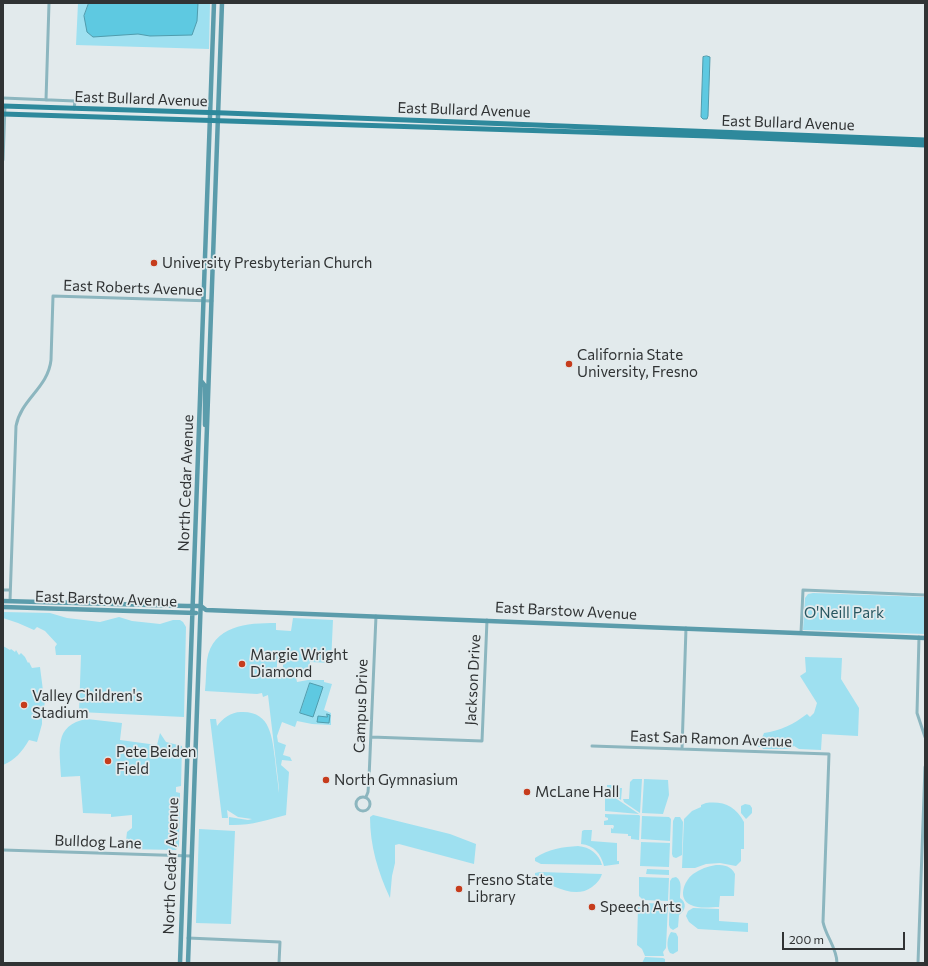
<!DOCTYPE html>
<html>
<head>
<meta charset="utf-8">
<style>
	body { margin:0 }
	#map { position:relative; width:928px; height:966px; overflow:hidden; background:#e2eaec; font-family:Commissioner,sans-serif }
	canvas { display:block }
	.frame { position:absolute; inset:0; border:4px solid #303334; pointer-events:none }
	.scale { position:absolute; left:782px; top:932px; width:123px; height:18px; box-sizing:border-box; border:2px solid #303334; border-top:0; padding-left:5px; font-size:12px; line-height:14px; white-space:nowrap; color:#303334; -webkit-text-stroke:3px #e2eaec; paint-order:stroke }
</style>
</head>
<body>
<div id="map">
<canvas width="928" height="966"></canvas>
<div class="frame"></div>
<div class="scale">200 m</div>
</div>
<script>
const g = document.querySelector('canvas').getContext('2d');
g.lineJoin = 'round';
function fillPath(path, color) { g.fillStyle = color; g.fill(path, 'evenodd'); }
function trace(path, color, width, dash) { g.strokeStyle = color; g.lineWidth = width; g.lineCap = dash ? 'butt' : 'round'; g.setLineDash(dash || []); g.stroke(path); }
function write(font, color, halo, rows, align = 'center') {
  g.font = font + ' Commissioner,sans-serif'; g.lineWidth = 3.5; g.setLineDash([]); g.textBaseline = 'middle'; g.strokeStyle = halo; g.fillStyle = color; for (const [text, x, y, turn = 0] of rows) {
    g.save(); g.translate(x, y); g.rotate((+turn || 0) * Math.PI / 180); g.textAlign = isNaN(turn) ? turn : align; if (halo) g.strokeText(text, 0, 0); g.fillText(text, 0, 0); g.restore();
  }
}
const green = new Path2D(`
	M 78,3 L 210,3 L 209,49 L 76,45 Z
	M 813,593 L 925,597 L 925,634 L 803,630 L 805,598 L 808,594 Z
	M 3,612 L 50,613 L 67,618 L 100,622 L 119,617 L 132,621 L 160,624 L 173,620 L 180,620 L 183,622 L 186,627 L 184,717 L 79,712 L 81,655 L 56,655 L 55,647 L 57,644 L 45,631 L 37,627 L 34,630 L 18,623 L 3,618 Z
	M 293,618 L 333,620 L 331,663 L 310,662 L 309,670 L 295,673 L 297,682 L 308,680 L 324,680 L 324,682 L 332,684 L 324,710 L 331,713 L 331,725 L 312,724 L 297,721 L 295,727 L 282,722 L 277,736 L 278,742 L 286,745 L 283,755 L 290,757 L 292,761 L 282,760 L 281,765 L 289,772 L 286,815 C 267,820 249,826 229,825 L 229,817 L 248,820 L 252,819 L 238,817 L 227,810 L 228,818 L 222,818 L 210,719 L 216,719 L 217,726 C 223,718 232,711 243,712 C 271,712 272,738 275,759 C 276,771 278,782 279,793 L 279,788 L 268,695 L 263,697 L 262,693 L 257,694 L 205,691 C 206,681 206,670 207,660 C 213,625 247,623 276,623 L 276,630 L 291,631 ZM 277,659 L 284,659 L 281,679 L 277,678 Z
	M 3,646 L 10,650 L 11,649 L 15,652 L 16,650 L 19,655 L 21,653 L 25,657 L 28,663 L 29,662 L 32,668 L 40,667 C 41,677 43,686 43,695 L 45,696 L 44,713 L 42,714 L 42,724 L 37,742 L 29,740 C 22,752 15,760 3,765 Z
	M 805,657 L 842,658 L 841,679 L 859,708 L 858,736 L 822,734 L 821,750 L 799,749 L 794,746 L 789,749 L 763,749 L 762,747 L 758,747 L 764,733 C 780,731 794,724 807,714 L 810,717 L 814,713 L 817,703 L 800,676 L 806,672 Z
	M 87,719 L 122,723 L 120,740 L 157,745 L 160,733 L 166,742 L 182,746 L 181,786 L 176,787 L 176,792 L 180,793 L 179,846 L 176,850 L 125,849 L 127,832 L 132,828 L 132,815 L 111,817 L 111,814 L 83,813 L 80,776 L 61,777 C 60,750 53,725 87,719 Z
	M 633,779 L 642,779 L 640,813 L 624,802 L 623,799 L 629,799 L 630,782 Z
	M 644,779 L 668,780 L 669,795 L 663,814 L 642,813 Z
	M 607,785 L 619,785 L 620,788 L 622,788 L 621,800 L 607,790 Z
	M 603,791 L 605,791 L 639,814 L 605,811 L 605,797 Z
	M 706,803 C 724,801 735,806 744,822 L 744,849 L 741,849 L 741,861 L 736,866 L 720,863 L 706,864 L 695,868 L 682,868 L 684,819 L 692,811 L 701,807 L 701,805 Z
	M 745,804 L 750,805 L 752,808 L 752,813 L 746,819 L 741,813 L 741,806 Z
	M 605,814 L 639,815 L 640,816 L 639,840 L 631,839 L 631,836 L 628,836 L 628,834 L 611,833 L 611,828 L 613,829 L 614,826 L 613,825 L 604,825 L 604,821 L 608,820 L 608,818 L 605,817 Z
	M 373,815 L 450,834 L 476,844 L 474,864 L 399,844 L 395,845 L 395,863 L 392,876 L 390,898 C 378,872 370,846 370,817 Z
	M 642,816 L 669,817 L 671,819 L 670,841 L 641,839 Z
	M 675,817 L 680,817 L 683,822 L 682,855 L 676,858 L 673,857 L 672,854 L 673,821 Z
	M 199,829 L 235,831 L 231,924 L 196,923 Z
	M 584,830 L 592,830 L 591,841 L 617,843 L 617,861 L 619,861 L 619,864 L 604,866 C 601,854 594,845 581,844 L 582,831 Z
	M 641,842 L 670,843 L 669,867 L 640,866 Z
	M 578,846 C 590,847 599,854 602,865 L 541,864 L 535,861 L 535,858 C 548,849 563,847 578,846 Z
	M 716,865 C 725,865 731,866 735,874 L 734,896 L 720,896 L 719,907 C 711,907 699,909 691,905 C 677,899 684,881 693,874 C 700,869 708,866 716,865 Z
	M 647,869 L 669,870 L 669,875 L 646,874 Z
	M 540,872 L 602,874 C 600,880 597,883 592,887 C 575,900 551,885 535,877 L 535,873 Z
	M 639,877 L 669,878 L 668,901 L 643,900 L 639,896 Z
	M 676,877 C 683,881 680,891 680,898 C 687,903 686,910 679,915 L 678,927 L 673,930 L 670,928 L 669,925 L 670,881 L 672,878 Z
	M 646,903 L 668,904 L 666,948 L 663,952 L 664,956 L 645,956 L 642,949 L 637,945 L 638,907 Z
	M 693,908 L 719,909 L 719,921 L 748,923 L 748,932 L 698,929 L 689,922 L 686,916 L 688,911 Z
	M 671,932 L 676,933 L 678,937 L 678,951 L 673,954 L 670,953 C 666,948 667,937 671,932 Z
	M 645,957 L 663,958 L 665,959 L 665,963 L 642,963 Z`);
const water = new Path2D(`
	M 89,3 L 198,3 L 197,21 L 192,35 L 150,36 L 138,34 L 93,37 L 87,32 L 84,16 Z
	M 707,56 L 710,57 L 708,116 L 707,119 L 703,119 L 701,117 L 703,57 Z
	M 310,683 L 323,687 L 313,717 L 300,713 Z
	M 327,714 L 330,715 L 329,723 L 317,722 L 318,716 L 327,717 Z`);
const street = new Path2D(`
	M 3,98 L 75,101 L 74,109
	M 46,100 L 49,3
	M 3,160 L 5,106
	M 3,590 L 10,590
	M 10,601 L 16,426 C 21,399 48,388 51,360 L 53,296 L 212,301
	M 801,633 L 803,590 L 925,595
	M 919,637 L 917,713 L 925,737
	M 371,737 L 482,741 L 487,620
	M 592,746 L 829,754 L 823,922 C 826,937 837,948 837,963
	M 682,749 L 686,628
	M356 804a7 7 0 1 1 14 0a7 7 0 1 1-14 0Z
	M 366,797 L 368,792 L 369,778 L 376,616
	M 3,850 L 191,856
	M 188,938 L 280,942 L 279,963
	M 918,963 L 925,767`);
const secondary = new Path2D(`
	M 201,381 L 205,386 L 205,425
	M 3,601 L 187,606 L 201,606 L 206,610 L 925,638
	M 3,607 L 196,613
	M 180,963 L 214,3
	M 188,963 L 222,3`);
const primary = new Path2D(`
	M 3,106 L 225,113 L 925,140
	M 3,114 L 709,136 L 925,145`);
const markers = [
	[154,263,4,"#c63c1c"],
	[569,364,4,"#c63c1c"],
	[242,664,4,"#c63c1c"],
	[24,705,4,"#c63c1c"],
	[108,761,4,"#c63c1c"],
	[326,780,4,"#c63c1c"],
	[527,792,4,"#c63c1c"],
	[459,889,4,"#c63c1c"],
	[592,907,4,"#c63c1c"]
];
const streetNames = [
	["East Bullard Avenue",141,99,2],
	["East Bullard Avenue",464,110,2],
	["East Bullard Avenue",788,123,2],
	["East Roberts Avenue",133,288,2],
	["North Cedar Avenue",186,483,-88],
	["East Barstow Avenue",106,599,2],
	["East Barstow Avenue",566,611,3],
	["Jackson Drive",473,680,-87],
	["Campus Drive",361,706,-88],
	["East San Ramon Avenue",711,739,2],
	["Bulldog Lane",98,842,2],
	["North Cedar Avenue",171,866,-88]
];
const poiNames = [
	["University Presbyterian Church",162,263],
	["California State",577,355],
	["University, Fresno",577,372],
	["Margie Wright",250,655],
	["Diamond",250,672],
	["Valley Children's",32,696],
	["Stadium",32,713],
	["Pete Beiden",116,752],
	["Field",116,769],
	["North Gymnasium",334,780],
	["McLane Hall",535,792],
	["Fresno State",467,880],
	["Library",467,897],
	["Speech Arts",600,907]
];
const parkNames = [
	["O'Neill Park",844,613]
];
fillPath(green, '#9ee0f0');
fillPath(water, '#5ec9e1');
trace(water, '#509cad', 1);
trace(street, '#8cb6bf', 3);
trace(secondary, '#5b9cab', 4.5);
trace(primary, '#2e899c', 5);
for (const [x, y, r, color] of markers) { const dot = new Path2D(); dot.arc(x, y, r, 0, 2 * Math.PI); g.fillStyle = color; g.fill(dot); trace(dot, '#e2eaec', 1.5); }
write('15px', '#303334', '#e2eaec', streetNames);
write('15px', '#303334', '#e2eaec', poiNames, 'left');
write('15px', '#285761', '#e2eaec', parkNames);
</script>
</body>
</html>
